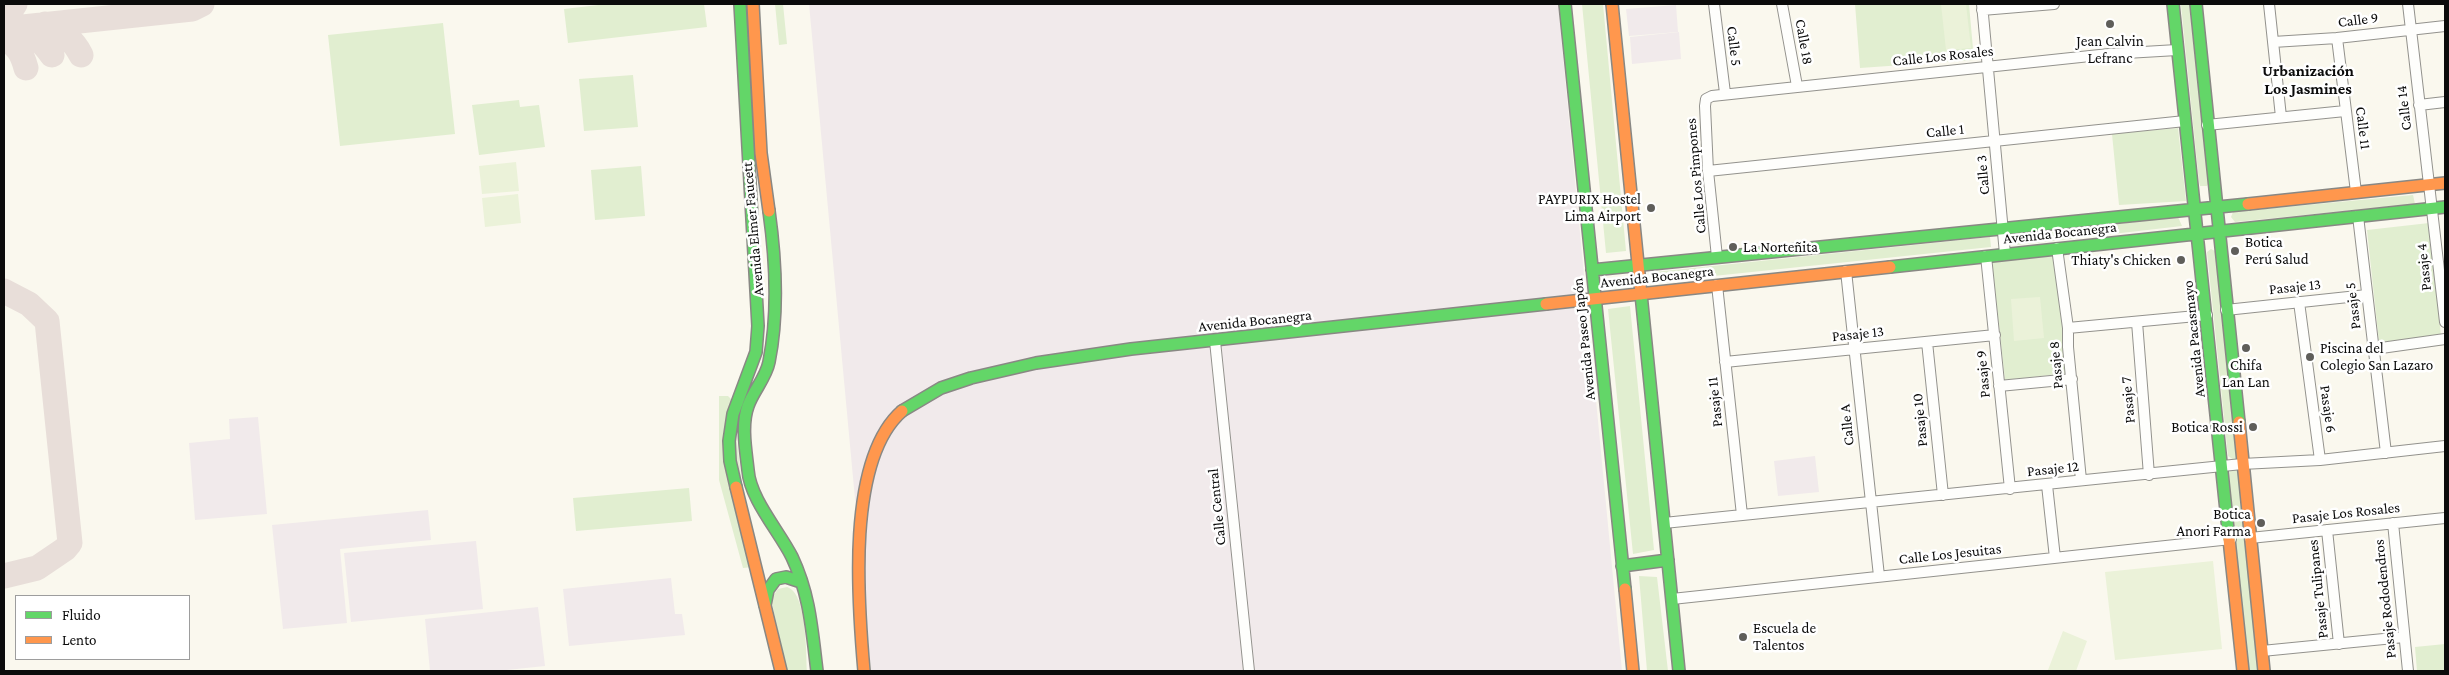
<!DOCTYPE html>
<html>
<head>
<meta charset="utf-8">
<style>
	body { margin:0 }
	#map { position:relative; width:2449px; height:675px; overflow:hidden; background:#faf8ee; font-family:"Crimson Pro",serif }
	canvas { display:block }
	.frame { position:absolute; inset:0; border:5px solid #0b0b0b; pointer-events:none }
	.legend { position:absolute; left:15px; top:595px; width:175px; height:65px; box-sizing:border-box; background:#fff; border:1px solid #9d9d9d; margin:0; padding:6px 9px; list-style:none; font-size:15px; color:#0b0b0b }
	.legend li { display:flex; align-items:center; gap:10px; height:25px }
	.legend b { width:25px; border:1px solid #9d9d9d }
</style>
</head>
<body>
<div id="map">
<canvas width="2449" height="675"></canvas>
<div class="frame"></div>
<ul class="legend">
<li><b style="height:6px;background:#63d668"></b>Fluido</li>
<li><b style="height:6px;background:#ff974d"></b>Lento</li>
</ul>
</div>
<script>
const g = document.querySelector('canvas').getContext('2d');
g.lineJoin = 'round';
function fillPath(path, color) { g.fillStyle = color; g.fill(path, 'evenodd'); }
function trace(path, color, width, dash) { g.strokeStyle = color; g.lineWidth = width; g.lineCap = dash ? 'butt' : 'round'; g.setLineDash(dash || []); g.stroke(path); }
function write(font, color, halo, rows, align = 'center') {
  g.font = font + ' "Crimson Pro",serif'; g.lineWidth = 5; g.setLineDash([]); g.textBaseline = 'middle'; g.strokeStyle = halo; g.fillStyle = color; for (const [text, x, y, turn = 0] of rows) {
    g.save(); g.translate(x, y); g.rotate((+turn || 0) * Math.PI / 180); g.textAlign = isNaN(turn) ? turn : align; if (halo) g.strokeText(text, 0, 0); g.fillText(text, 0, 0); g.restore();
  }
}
const industrial = new Path2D(`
	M 809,4 L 1558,4 L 1622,671 L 871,671 Z
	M 1676,5 L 1678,32 L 1629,36 L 1626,9 Z
	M 1679,32 L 1681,59 L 1632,64 L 1630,37 Z
	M 258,417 L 267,514 L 195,520 L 189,443 L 230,439 L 229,419 Z
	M 1815,456 L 1819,492 L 1778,496 L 1774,461 Z
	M 428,510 L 431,540 L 340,549 L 347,623 L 283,629 L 272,525 Z
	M 476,541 L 483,609 L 351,622 L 344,553 Z
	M 671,578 L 675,614 L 682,614 L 685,635 L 569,646 L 563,589 Z
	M 538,607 L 545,666 L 497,671 L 430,671 L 425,619 Z`);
const green = new Path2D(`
	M 607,4 L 704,4 L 707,27 L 568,43 L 564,9 Z
	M 775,4 L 783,4 L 787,44 L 779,45 Z
	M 1582,4 L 1603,4 L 1626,251 L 1606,253 Z
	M 1855,4 L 1969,4 L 1974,60 L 1860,68 Z
	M 2183,4 L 2189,4 L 2209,182 L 2207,186 L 2200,186 L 2199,182 L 2181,5 Z
	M 443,23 L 455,134 L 340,146 L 328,35 Z
	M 633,75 L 638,127 L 584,131 L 579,79 Z
	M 519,100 L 520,107 L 539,105 L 545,147 L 479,155 L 472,105 Z
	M 2178,128 L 2186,201 L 2119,205 L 2112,134 Z
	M 641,166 L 645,216 L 595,220 L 591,170 Z
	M 2413,195 L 2415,204 L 2235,222 L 2231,217 L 2233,212 Z
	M 2178,217 L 2182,226 L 2017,245 L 2016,236 Z
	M 2429,223 L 2441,336 L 2379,342 L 2367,230 Z
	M 1990,237 L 1991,247 L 1656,282 L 1655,272 Z
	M 2211,249 L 2217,252 L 2237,459 L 2234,460 L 2228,456 L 2207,252 Z
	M 2056,254 L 2068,373 L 2005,380 L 1992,262 Z
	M 1630,306 L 1654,550 L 1633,554 L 1608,309 Z
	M 719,396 L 728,396 L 732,400 L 752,567 L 743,568 L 719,480 Z
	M 2242,464 L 2264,671 L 2244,671 L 2222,467 Z
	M 689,488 L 692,521 L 576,531 L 573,498 Z
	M 1639,576 L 1657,577 L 1668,671 L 1647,671 Z
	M 787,587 C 807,593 806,652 807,671 L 787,671 L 771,599 L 778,589 Z
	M 2445,644 L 2445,671 L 2417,671 L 2415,647 Z`);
const pitch = new Path2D(`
	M 1941,4 L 1966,4 L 1971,48 L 1946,50 Z
	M 516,162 L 519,191 L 482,194 L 479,166 Z
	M 518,194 L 521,223 L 485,227 L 482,198 Z
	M 2040,297 L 2044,338 L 2014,341 L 2011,299 Z
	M 2213,561 L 2222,649 L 2115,660 L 2105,572 Z
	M 2063,631 L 2087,641 L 2076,671 L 2048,670 Z`);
const taxiway = new Path2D(`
	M 4,21 L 15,4
	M 45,24 C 62,32 73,39 81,55
	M 4,29 L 192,9 L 202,4
	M 15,29 C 33,32 41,40 52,55
	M 4,38 C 17,45 22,53 26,68
	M 4,291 L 29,304 L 47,321 L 70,543 L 65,549 L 37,568 L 4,576`);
const street = new Path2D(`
	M 1714,4 L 1725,93
	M 1782,4 L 1797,86
	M 1982,4 L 2005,254
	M 2269,4 L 2281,117
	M 2408,4 L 2445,322
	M 1982,10 L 2054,4
	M 2337,38 L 2356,192
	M 2273,42 L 2337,38 L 2445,26
	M 2419,105 L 2445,102
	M 2207,125 L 2345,111
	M 1708,171 L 2185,121
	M 2358,216 L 2386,453
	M 2057,248 L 2068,328 L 2068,347 L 2081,480
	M 1986,256 L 2010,489
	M 1717,257 L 1708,171 L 1705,106 L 1706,99 L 1712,96 L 2109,54 L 2177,50
	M 1846,271 L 1879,576
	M 1717,285 L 1742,515
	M 2299,302 L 2320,460
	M 2226,310 L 2367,295
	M 2137,322 L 2149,475
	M 2068,328 L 2207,315
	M 1215,341 L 1249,671
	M 1927,342 L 1943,495
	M 2374,349 L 2445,339
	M 1725,362 L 1995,335
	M 1999,386 L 2072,379
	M 2047,485 L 2055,558
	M 1664,523 L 2242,464 L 2320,460 L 2445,446
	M 2393,523 L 2408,671
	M 2327,530 L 2339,644
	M 2250,538 L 2445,518
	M 1672,599 L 2231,539
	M 2262,651 L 2404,637`);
const fast = new Path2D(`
	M 1565,4 L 1625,589
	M 2173,4 L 2229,539
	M 2196,4 L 2239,422
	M 769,211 C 776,261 779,312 769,362 C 766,378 753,391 748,406 C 741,425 746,451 748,470 C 750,499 779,531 792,557 C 810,595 812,631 817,671
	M 1890,267 L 2445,207
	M 1592,270 L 2248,204
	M 1641,294 L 1679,671
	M 902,411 L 941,388 L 971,378 L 1036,363 L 1131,349 L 1546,304
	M 736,487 L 730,461 L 729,441 L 733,414 L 756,352 L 758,326 L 740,4
	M 1622,566 L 1668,560
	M 765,605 L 768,590 L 776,579 L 786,577 L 801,582`);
const slow = new Path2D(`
	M 753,4 L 761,153 L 769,211
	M 1612,4 L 1641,294
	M 2248,204 L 2445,183
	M 1546,304 L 1890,267
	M 2239,422 L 2264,671
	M 736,487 L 781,671
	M 2229,539 L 2243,671
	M 1625,589 L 1633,671
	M 864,671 C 858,603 846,460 902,411`);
const markers = [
	[2110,24,5,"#5f5e5a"],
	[1651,208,5,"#5f5e5a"],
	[1733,247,5,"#5f5e5a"],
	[2235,251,5,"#5f5e5a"],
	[2181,260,5,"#5f5e5a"],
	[2246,348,5,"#5f5e5a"],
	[2310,357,5,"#5f5e5a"],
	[2253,427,5,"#5f5e5a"],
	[2261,523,5,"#5f5e5a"],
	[1743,637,5,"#5f5e5a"]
];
const streetNames = [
	["Calle 9",2358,20,-7],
	["Calle 18",1804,42,80],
	["Calle 5",1734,46,83],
	["Calle Los Rosales",1943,56,-6],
	["Calle 14",2404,108,-97],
	["Calle 11",2363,128,83],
	["Calle 1",1945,131,-6],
	["Calle 3",1983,175,-95],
	["Calle Los Pimpones",1696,176,-95],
	["Avenida Elmer Faucett",753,229,-95],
	["Avenida Bocanegra",2060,233,-6],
	["Pasaje 4",2424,267,-96],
	["Avenida Bocanegra",1657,277,-6],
	["Pasaje 13",2295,287,-6],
	["Pasaje 5",2353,306,-97],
	["Avenida Bocanegra",1255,321,-6],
	["Pasaje 13",1858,334,-6],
	["Avenida Paseo Japón",1584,339,-96],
	["Avenida Pacasmayo",2194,339,-96],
	["Pasaje 8",2056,365,-95],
	["Pasaje 9",1983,374,-95],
	["Pasaje 7",2128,400,-95],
	["Pasaje 11",1715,402,-96],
	["Pasaje 6",2328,409,82],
	["Pasaje 10",1920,420,-96],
	["Calle A",1847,425,-96],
	["Pasaje 12",2053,469,-6],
	["Calle Central",1217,507,-96],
	["Pasaje Los Rosales",2346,513,-6],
	["Calle Los Jesuitas",1950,554,-6],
	["Pasaje Tulipanes",2318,589,-96],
	["Pasaje Rododendros",2385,599,-96]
];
const poiNames = [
	["Jean Calvin",2110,41,"center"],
	["Lefranc",2110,58,"center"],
	["PAYPURIX Hostel",1641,199],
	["Lima Airport",1641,216],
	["Botica",2245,242,"left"],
	["Perú Salud",2245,259,"left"],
	["La Norteñita",1743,247,"left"],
	["Thiaty's Chicken",2171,260],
	["Piscina del",2320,348,"left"],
	["Colegio San Lazaro",2320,365,"left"],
	["Chifa",2246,365,"center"],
	["Lan Lan",2246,382,"center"],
	["Botica Rossi",2243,427],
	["Botica",2251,514],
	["Anori Farma",2251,531],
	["Escuela de",1753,628,"left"],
	["Talentos",1753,645,"left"]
];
const neighbourhoodNames = [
	["Urbanización",2308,71],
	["Los Jasmines",2308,89]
];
fillPath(industrial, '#f1eaeb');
fillPath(green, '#e1eed0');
fillPath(pitch, '#ebf2d9');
trace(taxiway, '#e8ded9', 25);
trace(street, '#93928d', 12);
trace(fast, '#898884', 14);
trace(slow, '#898884', 14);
trace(street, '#fefefc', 10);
trace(fast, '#63d668', 11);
trace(slow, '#ff974d', 11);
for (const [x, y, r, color] of markers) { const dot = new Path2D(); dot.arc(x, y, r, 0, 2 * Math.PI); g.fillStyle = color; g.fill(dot); trace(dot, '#fff', 2); }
write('15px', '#0b0b0b', '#fff', streetNames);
write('15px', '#0b0b0b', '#fff', poiNames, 'right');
write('bold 16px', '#0b0b0b', '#fff', neighbourhoodNames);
</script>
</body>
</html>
